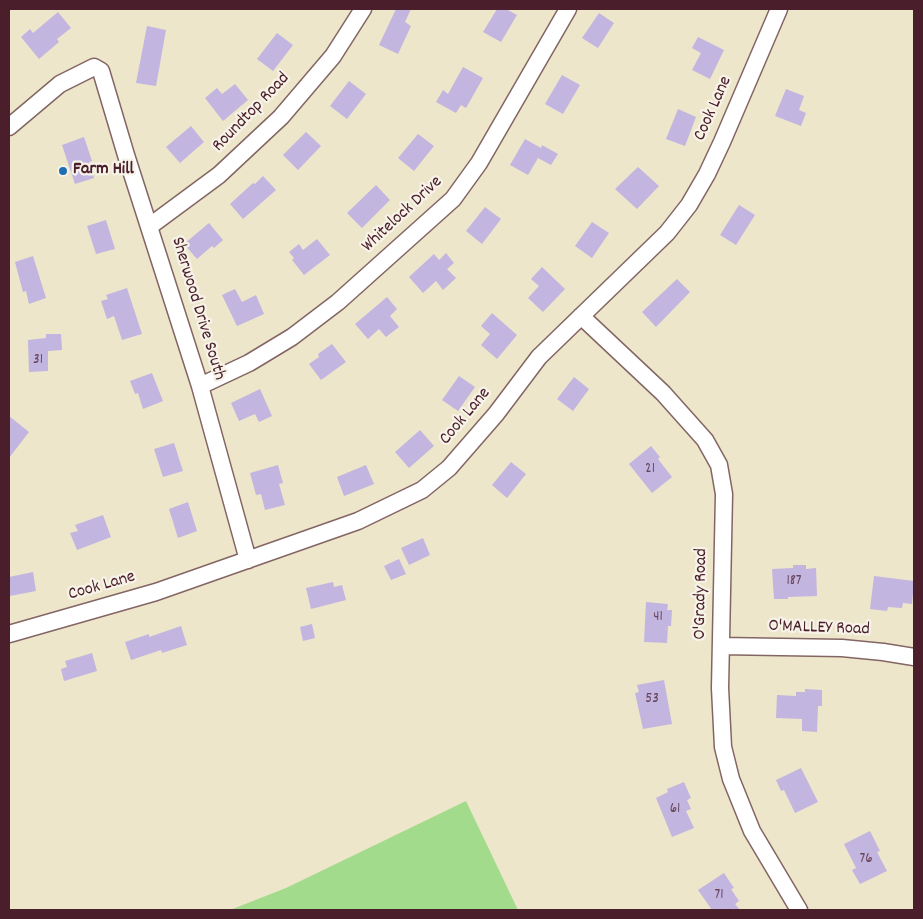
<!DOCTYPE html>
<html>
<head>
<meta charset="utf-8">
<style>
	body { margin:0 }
	#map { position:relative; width:923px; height:919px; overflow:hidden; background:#ede6cb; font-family:Dekko,sans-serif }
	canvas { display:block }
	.frame { position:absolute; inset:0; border:10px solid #4a1f2b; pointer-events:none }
</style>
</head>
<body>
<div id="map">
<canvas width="923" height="919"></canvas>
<div class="frame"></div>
</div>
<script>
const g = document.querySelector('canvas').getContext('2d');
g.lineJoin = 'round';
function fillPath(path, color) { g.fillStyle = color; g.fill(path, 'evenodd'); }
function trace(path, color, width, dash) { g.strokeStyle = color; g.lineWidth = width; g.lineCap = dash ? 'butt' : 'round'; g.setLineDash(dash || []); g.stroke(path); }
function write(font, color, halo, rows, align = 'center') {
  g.font = font + ' Dekko,sans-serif'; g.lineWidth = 4.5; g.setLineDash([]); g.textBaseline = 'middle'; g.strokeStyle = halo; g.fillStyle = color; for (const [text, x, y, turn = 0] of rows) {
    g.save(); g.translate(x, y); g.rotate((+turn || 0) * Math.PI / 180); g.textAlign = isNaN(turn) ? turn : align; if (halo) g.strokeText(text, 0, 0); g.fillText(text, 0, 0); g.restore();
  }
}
const green = new Path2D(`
	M 466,801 L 518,910 L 230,910 L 286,888 Z`);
const building = new Path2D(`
	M 396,9 L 411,9 L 405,22 L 411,26 L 398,54 L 379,45 Z
	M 497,9 L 506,9 L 517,15 L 501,42 L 483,32 Z
	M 58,12 L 71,28 L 57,39 L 59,42 L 39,59 L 21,37 L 30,29 L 33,33 Z
	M 599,13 L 614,23 L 598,48 L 582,38 Z
	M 147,26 L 166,30 L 156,86 L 136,83 Z
	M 277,33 L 293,45 L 273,71 L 257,59 Z
	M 698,37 L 724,50 L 710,79 L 692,70 L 701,53 L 692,48 Z
	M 463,67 L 483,78 L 466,108 L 461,105 L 456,113 L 436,102 L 443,90 L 448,94 Z
	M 562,75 L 580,85 L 563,114 L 545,104 Z
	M 349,81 L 366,94 L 347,119 L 330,106 Z
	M 235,84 L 248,100 L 223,121 L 205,98 L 217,88 L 222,94 Z
	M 786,89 L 804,96 L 799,110 L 806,113 L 801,126 L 775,116 Z
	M 678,109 L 696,117 L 685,146 L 666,139 Z
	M 191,126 L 204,142 L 180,163 L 166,147 Z
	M 306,132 L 321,146 L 298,170 L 283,155 Z
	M 418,134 L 434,146 L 414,171 L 398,158 Z
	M 84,137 L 92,161 L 89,162 L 94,178 L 75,184 L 62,145 Z
	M 525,139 L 541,148 L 542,145 L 558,154 L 551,165 L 538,158 L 528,175 L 510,165 Z
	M 638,167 L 659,186 L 637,209 L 615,189 Z
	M 263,176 L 276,190 L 243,219 L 230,204 L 253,183 L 255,184 Z
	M 376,185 L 390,200 L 362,228 L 347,213 Z
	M 739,205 L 755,215 L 736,245 L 720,235 Z
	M 485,207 L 501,219 L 482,244 L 466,231 Z
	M 106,220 L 115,249 L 96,254 L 87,226 Z
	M 592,222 L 609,233 L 592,258 L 575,246 Z
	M 209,223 L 223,240 L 214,248 L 212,246 L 197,259 L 184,244 Z
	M 317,239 L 330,255 L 304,275 L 292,260 L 294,258 L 289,252 L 299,244 L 303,250 Z
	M 446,253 L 454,263 L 447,269 L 456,278 L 443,290 L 436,281 L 423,293 L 409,277 L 434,254 L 439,260 Z
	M 33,256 L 46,298 L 29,304 L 26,291 L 23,292 L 15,262 Z
	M 542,267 L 565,289 L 543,312 L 528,298 L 539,286 L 531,279 Z
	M 677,279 L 690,292 L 656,327 L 642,312 Z
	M 127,288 L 142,334 L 122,340 L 114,316 L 107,319 L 101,301 L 108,299 L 106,295 Z
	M 235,289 L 242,302 L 256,295 L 264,314 L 237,326 L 222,295 Z
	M 387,297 L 397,309 L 390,316 L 399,327 L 386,337 L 379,329 L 368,339 L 355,324 Z
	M 492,313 L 517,335 L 497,359 L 481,345 L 490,334 L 481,326 Z
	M 46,334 L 61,334 L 62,350 L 48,351 L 48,371 L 29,372 L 28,340 L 46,338 Z
	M 332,344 L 346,362 L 321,380 L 309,364 L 319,357 L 318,354 Z
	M 152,373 L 163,401 L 143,409 L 138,393 L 135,394 L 130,381 Z
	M 459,376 L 475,387 L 458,411 L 442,400 Z
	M 574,377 L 589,389 L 573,411 L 557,399 Z
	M 260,389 L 272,416 L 259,422 L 255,414 L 239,421 L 231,403 Z
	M 9,416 L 29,432 L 9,458 Z
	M 420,430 L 434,446 L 409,468 L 395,452 Z
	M 174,443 L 183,471 L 163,477 L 154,449 Z
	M 651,446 L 660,457 L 658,459 L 672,477 L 652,493 L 629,464 Z
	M 511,462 L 526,474 L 507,498 L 492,485 Z
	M 278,465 L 283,483 L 279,484 L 285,505 L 265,510 L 261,494 L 256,495 L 250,473 Z
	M 366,465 L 374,484 L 344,496 L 337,477 Z
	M 188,502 L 197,531 L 178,538 L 169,509 Z
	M 103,515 L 111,537 L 77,550 L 70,533 L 78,531 L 75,525 Z
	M 423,538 L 430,555 L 409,565 L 401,548 Z
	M 399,559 L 406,574 L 391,580 L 384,566 Z
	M 793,565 L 806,565 L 806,569 L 816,568 L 817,596 L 788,597 L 788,599 L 774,599 L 772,569 L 793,568 Z
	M 33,572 L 36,591 L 10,596 L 9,577 Z
	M 874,576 L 914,581 L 912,604 L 903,603 L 902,608 L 888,607 L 887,611 L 870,609 Z
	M 333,582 L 334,587 L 342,585 L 346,600 L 311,609 L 306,588 Z
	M 646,602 L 668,604 L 667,610 L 672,610 L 671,626 L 668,626 L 667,643 L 644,642 Z
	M 312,624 L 315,638 L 303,641 L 300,627 Z
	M 181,626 L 187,645 L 162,653 L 161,650 L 131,660 L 125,642 L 149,634 L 149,637 Z
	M 92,653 L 97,671 L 64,681 L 61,669 L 67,667 L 65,661 Z
	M 664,680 L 672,724 L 643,729 L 635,693 L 639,692 L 637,685 Z
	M 805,689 L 822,690 L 822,706 L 818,706 L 817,732 L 802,731 L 802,719 L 776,718 L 777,695 L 796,696 L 796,692 L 805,692 Z
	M 801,768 L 818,802 L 795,813 L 784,790 L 781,791 L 776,780 Z
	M 684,782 L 691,798 L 687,800 L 691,809 L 686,811 L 694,828 L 672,837 L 656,798 L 668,792 L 667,789 Z
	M 870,831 L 880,851 L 877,852 L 887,871 L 860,884 L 852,870 L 856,868 L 844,844 Z
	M 724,873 L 734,888 L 731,889 L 739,901 L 735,904 L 740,910 L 712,910 L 698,890 Z`);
const minor = new Path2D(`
	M 9,127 L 60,84 L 94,67 L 101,71 L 126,155 L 200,386 L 248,560
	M 150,226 L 219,175 L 281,117 L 333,56 L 363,9
	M 581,316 L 663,393 L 705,440 L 719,465 L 724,494 L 720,688 L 723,747 L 731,779 L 752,831 L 799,910
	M 200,386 L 249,363 L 292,337 L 338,302 L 453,199 L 479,163 L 568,9
	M 9,634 L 156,592 L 358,521 L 422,490 L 449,468 L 496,414 L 539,357 L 667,233 L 689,205 L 707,174 L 722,142 L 779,9
	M 721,646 L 842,648 L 883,652 L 914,657`);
const markers = [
	[63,171,5,"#1f6fb2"]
];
const numberNames = [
	["31",38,361],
	["21",650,470],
	["187",794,582],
	["41",658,618],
	["53",652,700],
	["61",675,810],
	["76",866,860],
	["71",719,896]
];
const streetNames = [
	["Cook Lane",714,109,-66],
	["Roundtop Road",252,113,-46],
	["Whitelock Drive",403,215,-43],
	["Sherwood Drive South",197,309,73],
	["Cook Lane",466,417,-50],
	["Cook Lane",102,587,-16],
	["O'Grady Road",702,594,-89],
	["O'MALLEY Road",819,629,2]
];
const poiNames = [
	["Farm Hill",73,171]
];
fillPath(green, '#a3db8d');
fillPath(building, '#c2b5e0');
trace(minor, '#836563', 19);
trace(minor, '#fff', 16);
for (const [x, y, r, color] of markers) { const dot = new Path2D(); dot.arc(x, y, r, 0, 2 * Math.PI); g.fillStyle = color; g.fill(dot); trace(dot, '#f7f3e8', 2); }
write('15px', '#684458', null, numberNames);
write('18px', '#4a1f2b', '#f7f3e8', streetNames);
write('bold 18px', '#4a1f2b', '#f7f3e8', poiNames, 'left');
</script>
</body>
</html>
